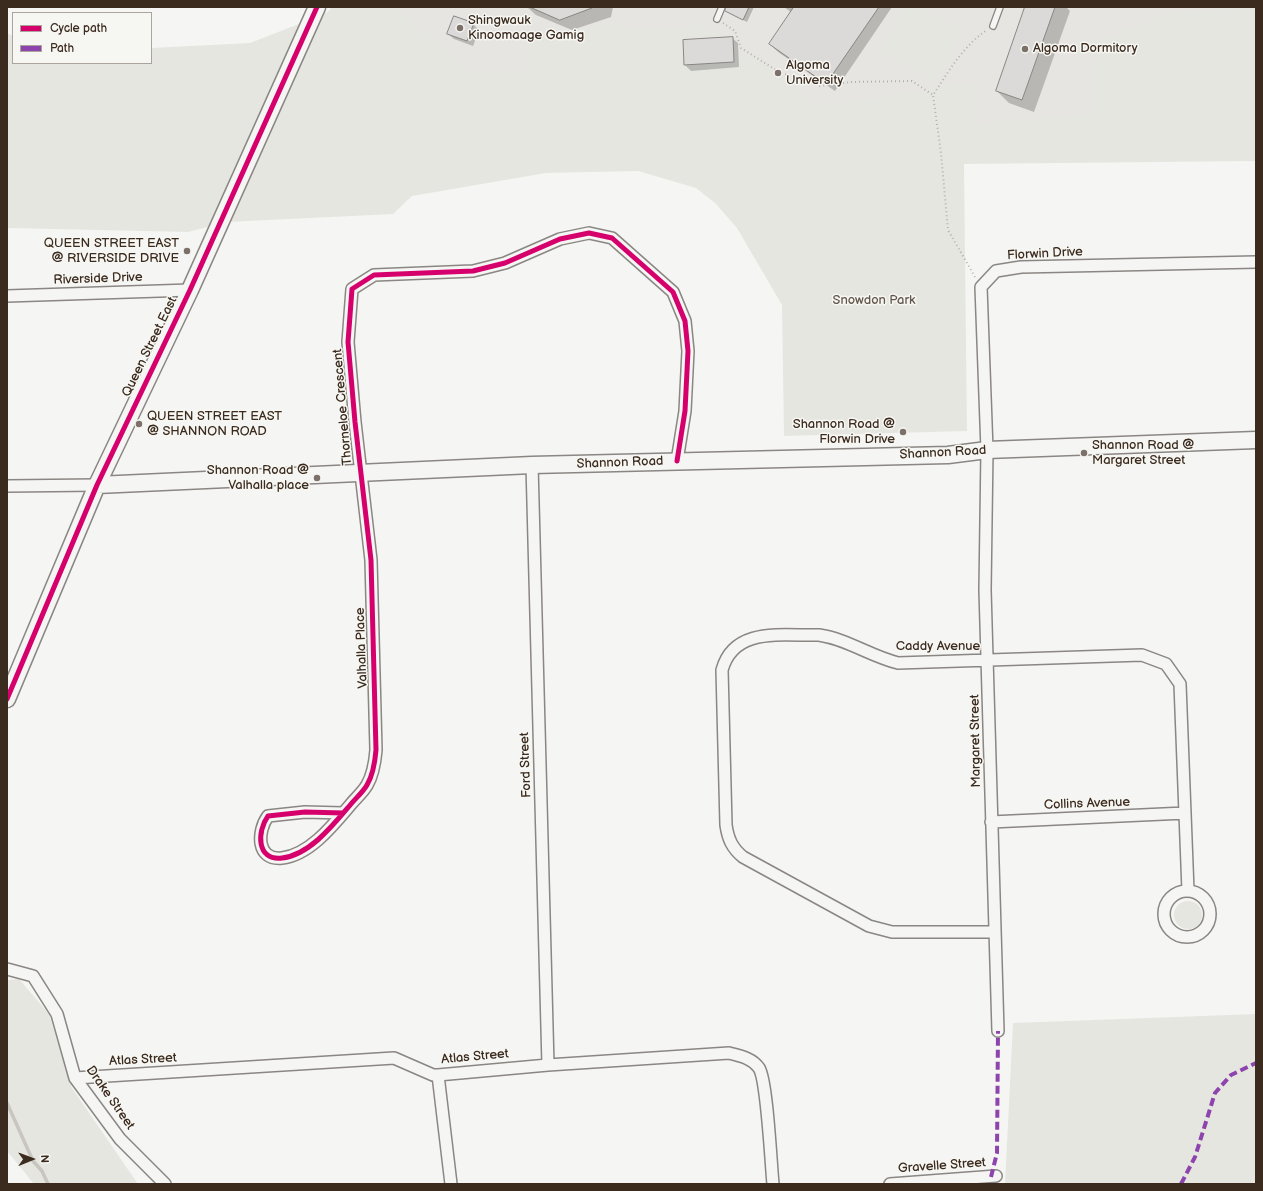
<!DOCTYPE html>
<html>
<head>
<meta charset="utf-8">
<style>
	body { margin:0 }
	#map { position:relative; width:1263px; height:1191px; overflow:hidden; background:#f5f5f3; font-family:"Balsamiq Sans",sans-serif }
	canvas { display:block }
	.frame { position:absolute; inset:0; border:8px solid #3b2a1e; pointer-events:none }
	.legend { position:absolute; left:12px; top:12px; width:140px; height:52px; box-sizing:border-box; background:#f6f6f2; border:1px solid #aba49d; margin:0; padding:5px 7px; list-style:none; font-size:12px; color:#3b2a1e }
	.legend li { display:flex; align-items:center; gap:8px; height:20px }
	.legend b { width:20px; border:1px solid #aba49d }
	.north { position:absolute; left:12px; top:1139px; width:40px; height:40px; -webkit-text-stroke:3px #f6f6f2; paint-order:stroke; rotate:89deg; font-size:11px; font-weight:700; line-height:16px; text-align:center; color:#3b2a1e }
	.north::after { content:''; display:block; margin:auto; width:14px; height:18px; background:#3b2a1e; clip-path:polygon(50% 0,100% 100%,50% 72%,0 100%) }
</style>
</head>
<body>
<div id="map">
<canvas width="1263" height="1191"></canvas>
<div class="frame"></div>
<ul class="legend">
<li><b style="height:5px;background:#d6006c"></b>Cycle path</li>
<li><b style="height:5px;background:#8e44ad"></b>Path</li>
</ul>
<div class="north">N</div>
</div>
<script>
const g = document.querySelector('canvas').getContext('2d');
g.lineJoin = 'round';
function fillPath(path, color) { g.fillStyle = color; g.fill(path, 'evenodd'); }
function trace(path, color, width, dash) { g.strokeStyle = color; g.lineWidth = width; g.lineCap = dash ? 'butt' : 'round'; g.setLineDash(dash || []); g.stroke(path); }
function write(font, color, halo, rows, align = 'center') {
  g.font = font + ' "Balsamiq Sans",sans-serif'; g.lineWidth = 3; g.setLineDash([]); g.textBaseline = 'middle'; g.strokeStyle = halo; g.fillStyle = color; for (const [text, x, y, turn = 0] of rows) {
    g.save(); g.translate(x, y); g.rotate((+turn || 0) * Math.PI / 180); g.textAlign = isNaN(turn) ? turn : align; if (halo) g.strokeText(text, 0, 0); g.fillText(text, 0, 0); g.restore();
  }
}
const built = new Path2D(`
	M 331,7 L 1256,7 L 1256,138 L 266,148 Z`);
const green = new Path2D(`
	M 336,7 L 399,7 L 469,74 L 530,70 L 523,30 L 565,39 L 605,19 L 639,29 L 699,25 L 757,57 L 818,106 L 972,82 L 976,123 L 1091,113 L 1094,41 L 1179,10 L 1256,9 L 1256,161 L 964,164 L 967,431 L 784,436 L 782,305 L 737,228 L 715,203 L 696,188 L 638,171 L 546,173 L 412,196 L 393,214 L 228,222 L 188,232 L 7,228 L 7,33 L 13,36 L 13,63 L 151,63 L 151,48 L 250,43 L 322,15 Z
	M 902,7 L 927,7 L 965,26 L 936,85 L 878,56 Z
	M1174 915a14 14 0 1 1 28 0a14 14 0 1 1-28 0Z
	M 19,979 L 49,1014 L 72,1088 L 138,1184 L 34,1184 L 7,1151 L 7,980 Z
	M 1256,1014 L 1256,1184 L 1005,1184 L 1013,1023 Z`);
const shadow = new Path2D(`
	M 527,7 L 613,7 L 611,17 L 572,30 L 536,15 Z
	M 732,7 L 754,7 L 747,22 L 729,13 Z
	M 784,7 L 892,7 L 835,91 L 778,52 L 770,44 L 792,13 Z
	M 1026,7 L 1066,7 L 1070,11 L 1034,112 L 1009,103 L 997,91 Z
	M 473,24 L 479,30 L 473,46 L 454,39 L 448,34 Z
	M 732,38 L 738,43 L 739,67 L 691,71 L 685,65 Z`);
const stream = new Path2D(`
	M 7,1103 L 33,1161 L 42,1171 L 48,1184`);
const building = new Path2D(`
	M 530,7 L 592,7 L 592,8 L 560,20 Z
	M 726,7 L 749,7 L 743,20 L 725,11 Z
	M 794,7 L 879,7 L 826,84 L 769,44 Z
	M 1025,7 L 1055,7 L 1022,100 L 996,91 Z
	M 454,16 L 474,23 L 467,41 L 447,34 Z
	M 733,37 L 734,62 L 684,65 L 683,40 Z`);
const path = new Path2D(`
	M 723,23 L 735,31 L 741,48 L 779,72 L 820,86 L 851,82 L 912,81 L 933,95
	M 975,277 L 948,230 L 941,153 L 933,95 C 949,71 963,46 987,30`);
const lane = new Path2D(`
	M 717,19 L 722,7
	M 993,26 L 1000,7`);
const street = new Path2D(`
	M 7,296 L 190,290
	M 532,465 L 548,1065
	M 7,486 L 97,485
	M 343,813 L 305,812 L 268,816 C 257,831 256,861 282,858 C 310,855 334,824 351,804 C 356,798 363,792 367,785 C 373,775 375,762 376,750 L 371,560 L 355,422 L 348,342 L 352,289 L 374,275 L 473,271 L 505,263 L 560,239 L 589,233 L 612,238 L 673,292 L 685,321 L 688,351 L 685,411 L 677,461
	M 991,822 L 1185,813
	M1164 914a23 23 0 1 1 46 0a23 23 0 1 1-46 0Z
	M 995,932 L 892,932 L 869,926 L 743,857 C 732,848 728,839 726,825 L 722,670 C 734,626 783,636 819,635 C 847,639 870,656 898,663 L 1142,655 L 1166,664 L 1180,684 L 1188,891
	M 7,969 L 33,976 L 57,1014 L 75,1078 L 120,1139 L 165,1184
	M 998,1031 L 985,590 L 987,450 L 981,287 L 996,271 L 1021,267 L 1256,262
	M 438,1075 L 451,1184
	M 75,1078 L 394,1058 L 433,1075 L 438,1075 L 548,1065 L 729,1053 C 740,1056 752,1058 759,1068 C 767,1080 771,1164 773,1184
	M 890,1184 L 996,1176`);
const secondary = new Path2D(`
	M 97,485 L 532,465 L 948,455 L 987,450 L 1256,440
	M 7,699 L 97,485 L 190,290 L 317,7`);
const quiet = new Path2D(`
	M 991,1177 L 997,1153 L 998,1031
	M 1181,1184 L 1195,1157 L 1215,1093 L 1231,1075 L 1256,1063`);
const cycleway = new Path2D(`
	M 7,699 L 97,485 L 190,290 L 317,7
	M 343,813 L 305,812 L 268,816 C 257,831 256,861 282,858 C 310,855 334,824 351,804 C 356,798 363,792 367,785 C 373,775 375,762 376,750 L 371,560 L 355,422 L 348,342 L 352,289 L 374,275 L 473,271 L 505,263 L 560,239 L 589,233 L 612,238 L 673,292 L 685,321 L 688,351 L 685,411 L 677,461`);
const markers = [
	[460,28,4,"#7c7169"],
	[1025,49,4,"#7c7169"],
	[778,73,4,"#7c7169"],
	[187,251,4,"#7c7169"],
	[139,424,4,"#7c7169"],
	[903,432,4,"#7c7169"],
	[1084,453,4,"#7c7169"],
	[317,478,4,"#7c7169"]
];
const poiNames = [
	["Shingwauk",468,21],
	["Kinoomaage Gamig",468,36],
	["Algoma Dormitory",1033,49],
	["Algoma",786,66],
	["University",786,81],
	["QUEEN STREET EAST",179,244,"right"],
	["@ RIVERSIDE DRIVE",179,259,"right"],
	["QUEEN STREET EAST",147,417],
	["@ SHANNON ROAD",147,432],
	["Shannon Road @",895,425,"right"],
	["Florwin Drive",895,440,"right"],
	["Shannon Road @",1092,446],
	["Margaret Street",1092,461],
	["Shannon Road @",309,471,"right"],
	["Valhalla place",309,486,"right"]
];
const streetNames = [
	["Florwin Drive",1045,254,-3],
	["Riverside Drive",98,279,-2],
	["Queen Street East",150,347,-64],
	["Thorneloe Crescent",343,407,-95],
	["Shannon Road",943,453,-3],
	["Shannon Road",620,463,-2],
	["Caddy Avenue",938,647],
	["Valhalla Place",362,648,-92],
	["Margaret Street",976,741,-91],
	["Ford Street",526,765,-92],
	["Collins Avenue",1087,804,-2],
	["Atlas Street",475,1057,-5],
	["Atlas Street",143,1060,-3],
	["Drake Street",110,1098,55],
	["Gravelle Street",942,1166,-4]
];
const parkNames = [
	["Snowdon Park",874,301]
];
fillPath(built, '#e7e5e2');
fillPath(green, '#e6e6e1');
fillPath(shadow, '#0003');
trace(stream, '#c9c5bf', 3.5);
fillPath(building, '#dbdad8');
trace(building, '#8a8683', 1);
trace(lane, '#8a8683', 8);
trace(street, '#8a8683', 14);
trace(secondary, '#8a8683', 19);
trace(path, '#b2b0ae', 2, [1, 3]);
trace(lane, '#f5f5f3', 5.5);
trace(street, '#f5f5f3', 11);
trace(secondary, '#f5f5f3', 16);
trace(quiet, '#8e44ad', 4, [8, 4]);
trace(cycleway, '#d6006c', 5);
for (const [x, y, r, color] of markers) { const dot = new Path2D(); dot.arc(x, y, r, 0, 2 * Math.PI); g.fillStyle = color; g.fill(dot); trace(dot, '#f6f6f2', 1.5); }
write('13px', '#3b2a1e', '#f6f6f2', poiNames, 'left');
write('13px', '#3b2a1e', '#f6f6f2', streetNames);
write('13px', '#63564b', '#f6f6f2', parkNames);
</script>
</body>
</html>
